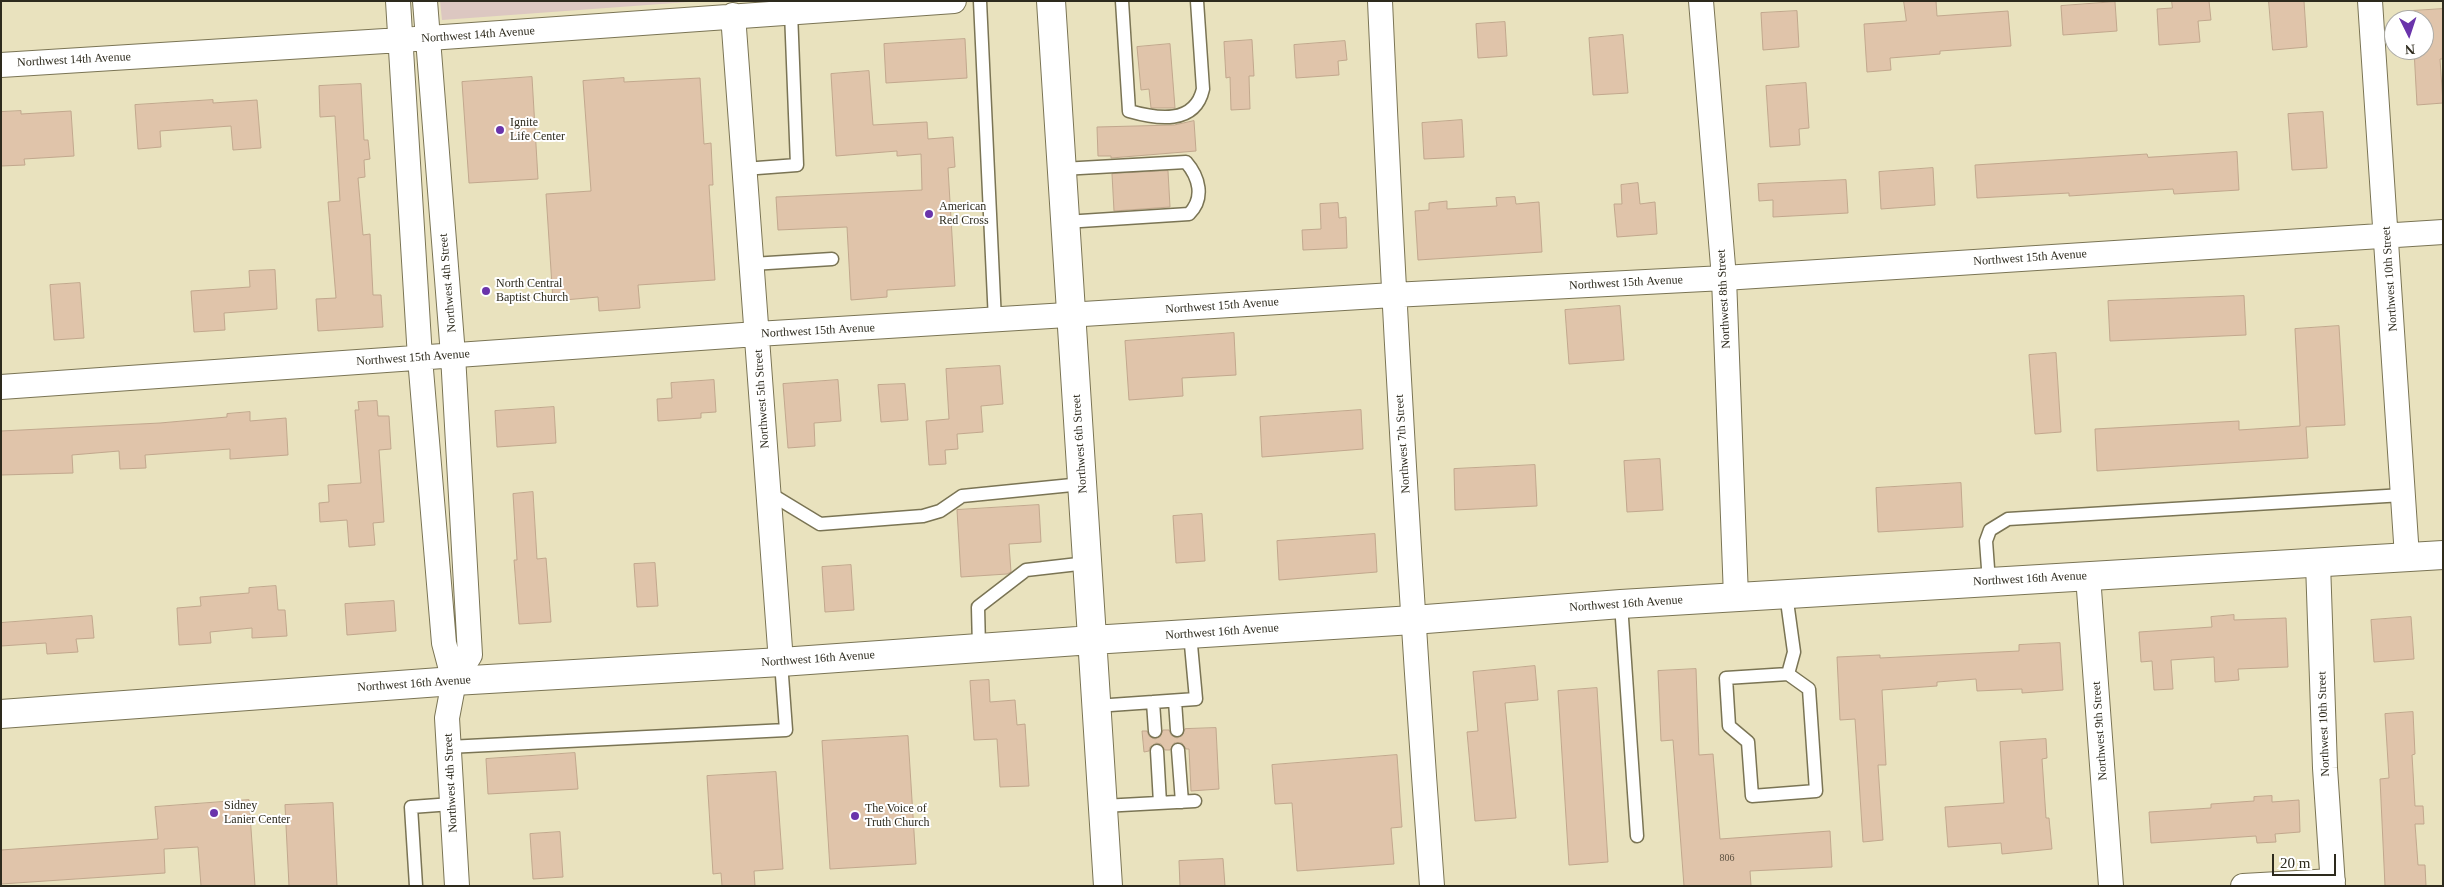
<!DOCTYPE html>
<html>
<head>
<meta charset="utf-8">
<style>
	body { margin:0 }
	#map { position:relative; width:2444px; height:887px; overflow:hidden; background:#e9e2be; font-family:Georgia,serif }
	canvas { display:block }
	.frame { position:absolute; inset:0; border:2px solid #2d2a1d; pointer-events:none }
	.north { position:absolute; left:2384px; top:10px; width:50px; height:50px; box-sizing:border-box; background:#fff; border:1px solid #abaaa5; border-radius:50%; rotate:176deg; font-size:14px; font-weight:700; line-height:20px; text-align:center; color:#2d2a1d }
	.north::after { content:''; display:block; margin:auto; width:18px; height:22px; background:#6a34ab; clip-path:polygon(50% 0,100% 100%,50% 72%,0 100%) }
	.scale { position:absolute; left:2272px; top:854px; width:64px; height:22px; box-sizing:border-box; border:2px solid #2d2a1d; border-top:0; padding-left:6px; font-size:15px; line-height:18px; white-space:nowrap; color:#2d2a1d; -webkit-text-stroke:4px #fff; paint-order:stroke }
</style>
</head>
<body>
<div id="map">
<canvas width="2444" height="887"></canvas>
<div class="frame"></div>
<div class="north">N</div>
<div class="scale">20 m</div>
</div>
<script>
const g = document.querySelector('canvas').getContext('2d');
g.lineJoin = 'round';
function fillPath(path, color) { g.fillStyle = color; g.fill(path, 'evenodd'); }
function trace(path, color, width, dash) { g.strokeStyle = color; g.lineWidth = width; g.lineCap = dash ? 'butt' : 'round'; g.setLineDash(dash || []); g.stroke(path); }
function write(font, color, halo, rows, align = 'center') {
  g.font = font + ' Georgia,serif'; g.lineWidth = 4; g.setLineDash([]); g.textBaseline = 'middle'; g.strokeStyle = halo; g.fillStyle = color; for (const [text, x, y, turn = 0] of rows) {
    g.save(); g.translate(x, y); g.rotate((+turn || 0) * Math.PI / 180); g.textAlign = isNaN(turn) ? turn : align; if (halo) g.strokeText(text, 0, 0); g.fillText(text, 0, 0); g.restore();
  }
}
const green = new Path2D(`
	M 440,1 L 702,1 L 442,20 Z`);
const building = new Path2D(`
	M 1904,1 L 1936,1 L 1937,16 L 2008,11 L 2011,46 L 1940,51 L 1940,54 L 1890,58 L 1891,70 L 1867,72 L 1864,24 L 1906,21 Z
	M 2172,1 L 2209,1 L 2211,20 L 2198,21 L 2200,42 L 2159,45 L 2157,9 L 2172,8 Z
	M 2269,1 L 2304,1 L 2307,47 L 2273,50 Z
	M 2115,2 L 2117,31 L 2063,35 L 2061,6 Z
	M 2443,9 L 2443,59 L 2440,59 L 2443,103 L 2417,105 L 2414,50 L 2424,50 L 2424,20 L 2412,20 L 2411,11 Z
	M 1797,11 L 1799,47 L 1763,50 L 1761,13 Z
	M 1505,22 L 1507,56 L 1478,58 L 1476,24 Z
	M 1623,35 L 1628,93 L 1593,95 L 1589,38 Z
	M 965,39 L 967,78 L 886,83 L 884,44 Z
	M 1252,40 L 1254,76 L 1249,76 L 1250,109 L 1231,110 L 1230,77 L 1226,78 L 1224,42 Z
	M 1345,41 L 1347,60 L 1338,61 L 1339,75 L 1296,78 L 1294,45 Z
	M 1170,44 L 1175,108 L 1151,108 L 1149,89 L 1141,90 L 1137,47 Z
	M 869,71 L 873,125 L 927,122 L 928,139 L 953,137 L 955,167 L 948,168 L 955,286 L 887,290 L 887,297 L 851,300 L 847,227 L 778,230 L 776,197 L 922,190 L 921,154 L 897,156 L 897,151 L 836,156 L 831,74 Z
	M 532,77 L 538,179 L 469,183 L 462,82 Z
	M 624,78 L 624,82 L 700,78 L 704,144 L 711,143 L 713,185 L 709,185 L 715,280 L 638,285 L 640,308 L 599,311 L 598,297 L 553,301 L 546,194 L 591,191 L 583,81 Z
	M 1806,83 L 1809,128 L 1799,129 L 1800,145 L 1770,147 L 1766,86 Z
	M 361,84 L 364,140 L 368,140 L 370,159 L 364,160 L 365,177 L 358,178 L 363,235 L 370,234 L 373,295 L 381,295 L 383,327 L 318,331 L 316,299 L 336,298 L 328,202 L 340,201 L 335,116 L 320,117 L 319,86 Z
	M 213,100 L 213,103 L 257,100 L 261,148 L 233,150 L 231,126 L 160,131 L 161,147 L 138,149 L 135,105 Z
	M 21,111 L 21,114 L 71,111 L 74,156 L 24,159 L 25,165 L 1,166 L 1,112 Z
	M 2323,112 L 2327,168 L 2292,170 L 2288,114 Z
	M 1462,120 L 1464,157 L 1424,159 L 1422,123 Z
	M 1194,121 L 1196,151 L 1111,158 L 1111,156 L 1098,156 L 1097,127 L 1174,125 Z
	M 2237,152 L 2239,190 L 2174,194 L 2173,189 L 2069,196 L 2069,193 L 1977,198 L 1975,165 L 2147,154 L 2148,157 Z
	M 1933,168 L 1935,205 L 1881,209 L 1879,172 Z
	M 1168,171 L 1170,207 L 1114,211 L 1112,174 Z
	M 1846,180 L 1848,213 L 1773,217 L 1773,200 L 1759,201 L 1758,184 Z
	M 1638,183 L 1640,204 L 1655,202 L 1657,234 L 1617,237 L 1614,204 L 1622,204 L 1621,185 Z
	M 1515,197 L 1516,204 L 1539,202 L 1542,252 L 1418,260 L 1415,211 L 1429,210 L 1429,203 L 1447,201 L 1447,209 L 1497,206 L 1496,198 Z
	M 1338,203 L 1339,218 L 1346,217 L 1347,248 L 1303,250 L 1302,230 L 1321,229 L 1320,204 Z
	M 275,270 L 277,309 L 224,313 L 225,330 L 194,332 L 191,291 L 250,287 L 249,271 Z
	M 80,283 L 84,338 L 54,340 L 50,285 Z
	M 2244,296 L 2246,335 L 2110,341 L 2108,301 Z
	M 1620,306 L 1624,360 L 1569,364 L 1565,310 Z
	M 2339,326 L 2345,425 L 2306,427 L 2308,458 L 2097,471 L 2095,429 L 2239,421 L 2239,430 L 2300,426 L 2295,329 Z
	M 1234,333 L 1236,375 L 1182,378 L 1183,396 L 1129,400 L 1125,341 Z
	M 2056,353 L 2061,432 L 2035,434 L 2029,355 Z
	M 1000,366 L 1003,404 L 981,406 L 983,432 L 957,434 L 958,449 L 945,450 L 946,464 L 929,465 L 926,421 L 949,419 L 946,369 Z
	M 714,380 L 716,412 L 701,413 L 701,418 L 658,421 L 657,399 L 672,398 L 671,383 Z
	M 838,380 L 841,421 L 814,423 L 815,446 L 788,448 L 783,384 Z
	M 905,384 L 908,420 L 881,422 L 878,385 Z
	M 377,401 L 378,416 L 389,416 L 391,449 L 379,450 L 384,522 L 373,523 L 375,545 L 349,547 L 347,520 L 320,522 L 319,503 L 329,502 L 328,485 L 361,483 L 355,410 L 359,410 L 358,402 Z
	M 554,407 L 556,443 L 497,447 L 495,411 Z
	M 1361,410 L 1363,449 L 1262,457 L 1260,417 Z
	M 250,412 L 250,421 L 286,418 L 288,455 L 230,459 L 230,449 L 145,455 L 146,468 L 120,469 L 119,451 L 72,455 L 73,473 L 1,475 L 1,431 L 160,423 L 227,417 L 227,414 Z
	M 1660,459 L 1663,510 L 1627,512 L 1624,461 Z
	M 1535,465 L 1537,506 L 1455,510 L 1454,469 Z
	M 1961,483 L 1963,527 L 1878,532 L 1876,488 Z
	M 533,492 L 537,559 L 546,558 L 551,622 L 519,624 L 514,560 L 517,560 L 513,494 Z
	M 1039,505 L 1041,542 L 1009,544 L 1011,572 L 1007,574 L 961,577 L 957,510 Z
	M 1202,514 L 1205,561 L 1176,563 L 1173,516 Z
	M 1375,534 L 1377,572 L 1279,580 L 1277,541 Z
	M 655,563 L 658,606 L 637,607 L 634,564 Z
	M 851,565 L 854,610 L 825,612 L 822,567 Z
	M 276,586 L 278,610 L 285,610 L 287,636 L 252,638 L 252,628 L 210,632 L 211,643 L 179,645 L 177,608 L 201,606 L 200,597 L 249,593 L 249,588 Z
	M 394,601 L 396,631 L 347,635 L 345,604 Z
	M 2234,615 L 2234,620 L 2286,618 L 2288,667 L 2238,669 L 2239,680 L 2215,682 L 2214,657 L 2171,660 L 2173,689 L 2154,690 L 2152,661 L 2141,662 L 2139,632 L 2212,627 L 2211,617 Z
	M 92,616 L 94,638 L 76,639 L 78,652 L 47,654 L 46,643 L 1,646 L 1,623 Z
	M 2411,617 L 2414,659 L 2374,662 L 2371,620 Z
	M 2060,643 L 2063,690 L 2022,693 L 2022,689 L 1977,691 L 1976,679 L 1937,682 L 1937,686 L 1882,690 L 1886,765 L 1878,765 L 1883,840 L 1863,842 L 1855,719 L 1840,720 L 1837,657 L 1880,655 L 1880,658 L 2019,651 L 2019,645 Z
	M 1535,666 L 1538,700 L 1505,703 L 1516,818 L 1475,821 L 1467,732 L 1478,731 L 1473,672 Z
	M 1696,669 L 1699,755 L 1713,754 L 1720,839 L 1830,831 L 1832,867 L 1750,871 L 1751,886 L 1684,886 L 1673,740 L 1661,741 L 1658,671 Z
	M 989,680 L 990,702 L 1015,700 L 1017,725 L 1025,724 L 1029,786 L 1000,787 L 997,739 L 974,740 L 970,681 Z
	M 1597,688 L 1608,862 L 1569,865 L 1558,691 Z
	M 2413,712 L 2415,754 L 2412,755 L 2415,806 L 2423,806 L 2424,824 L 2415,824 L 2418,865 L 2425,865 L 2426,886 L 2385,886 L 2380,779 L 2389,778 L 2385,714 Z
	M 1216,728 L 1219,789 L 1191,791 L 1189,749 L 1186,749 L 1182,743 L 1174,743 L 1170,750 L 1165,750 L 1161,744 L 1156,743 L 1150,747 L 1149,751 L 1144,752 L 1142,731 L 1147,731 L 1149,736 L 1155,739 L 1160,737 L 1163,730 L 1169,730 L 1171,735 L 1177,738 L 1182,736 L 1185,729 Z
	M 908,736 L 916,864 L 830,869 L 822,741 Z
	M 2046,739 L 2047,758 L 2042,759 L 2046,818 L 2049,818 L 2052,849 L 2002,854 L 2001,843 L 1948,847 L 1945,807 L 2004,803 L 2000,742 Z
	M 575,753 L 578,789 L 488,794 L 486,759 Z
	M 1397,755 L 1402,827 L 1391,828 L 1394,864 L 1297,871 L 1292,803 L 1275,804 L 1272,765 Z
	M 776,772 L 783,869 L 754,871 L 755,886 L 722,886 L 721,873 L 713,874 L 707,776 Z
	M 2272,796 L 2272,802 L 2299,800 L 2300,832 L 2275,834 L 2276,842 L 2257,843 L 2256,836 L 2151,843 L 2149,812 L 2211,808 L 2211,804 L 2254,801 L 2254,797 Z
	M 249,800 L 255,886 L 201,886 L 198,847 L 164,849 L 165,873 L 1,884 L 1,850 L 158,839 L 155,807 Z
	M 333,803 L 337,886 L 289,886 L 285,805 Z
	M 560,832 L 563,877 L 533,879 L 530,834 Z
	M 1223,859 L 1225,886 L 1180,886 L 1179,861 Z`);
const lane = new Path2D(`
	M 980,1 L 995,321
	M 1122,1 L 1129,111 C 1157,119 1195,125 1203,89 L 1197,1
	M 744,169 L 797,165 L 791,12
	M 1062,169 L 1186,162 C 1199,177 1205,198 1189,214 L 1065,222
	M 752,264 L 832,259
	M 769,493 L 820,524 L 923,516 L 940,511 L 962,496 L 1082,484
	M 1989,582 L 1986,541 L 1990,530 L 2008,519 L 2403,495
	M 1786,594 L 1794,652 L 1788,674 L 1726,678 L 1729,726 L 1748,742 L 1752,796 L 1816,791 L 1809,689 L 1788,674
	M 1621,604 L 1637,836
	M 979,648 L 978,607 L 1026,570 L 1087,563
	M 1175,701 L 1177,730
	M 1153,702 L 1155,731
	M 1096,706 L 1196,699 L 1190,634
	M 448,747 L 786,730 L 781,662
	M 1178,750 L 1182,802
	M 1157,751 L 1160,803
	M 1103,806 L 1195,801
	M 416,886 L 411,807 L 452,804`);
const street = new Path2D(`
	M 398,1 L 420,358 L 444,643 L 454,681
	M 425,1 L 453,355 L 470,655 L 454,681 L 447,718 L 457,886
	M 1380,1 C 1393,296 1410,591 1432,886
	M 1701,1 L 1724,278 L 1736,597
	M 2370,1 L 2407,557
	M 733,15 L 781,662
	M 1,65 L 401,40 L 954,1
	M 1,387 L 757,334 L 1393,295 L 1724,278 L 2443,232
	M 2318,563 L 2325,768 L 2333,886
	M 2088,576 L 2111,886
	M 2243,886 L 2333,881`);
const secondary = new Path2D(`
	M 1051,1 L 1108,886
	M 1,714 L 454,681 L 781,662 L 1092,640 L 1413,620 L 1621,604 L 2443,555`);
const markers = [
	[500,130,5,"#6a34ab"],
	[929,214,5,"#6a34ab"],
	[486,291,5,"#6a34ab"],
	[214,813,5,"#6a34ab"],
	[855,816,5,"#6a34ab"]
];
const numberNames = [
	["806",1727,858]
];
const streetNames = [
	["Northwest 14th Avenue",478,35,-4],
	["Northwest 14th Avenue",74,60,-3],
	["Northwest 15th Avenue",2030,258,-4],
	["Northwest 10th Street",2390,279,-94],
	["Northwest 4th Street",448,283,-95],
	["Northwest 15th Avenue",1626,283,-3],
	["Northwest 8th Street",1724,299,-93],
	["Northwest 15th Avenue",1222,306,-4],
	["Northwest 15th Avenue",818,331,-3],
	["Northwest 15th Avenue",413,358,-4],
	["Northwest 5th Street",762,399,-94],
	["Northwest 6th Street",1080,444,-94],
	["Northwest 7th Street",1403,444,-94],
	["Northwest 16th Avenue",2030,579,-3],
	["Northwest 16th Avenue",1626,604,-4],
	["Northwest 16th Avenue",1222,632,-4],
	["Northwest 16th Avenue",818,659,-4],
	["Northwest 16th Avenue",414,684,-4],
	["Northwest 10th Street",2324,724,-92],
	["Northwest 9th Street",2100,731,-94],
	["Northwest 4th Street",451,783,-93]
];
const poiNames = [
	["Ignite",510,123],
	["Life Center",510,137],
	["American",939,207],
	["Red Cross",939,221],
	["North Central",496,284],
	["Baptist Church",496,298],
	["Sidney",224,806],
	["Lanier Center",224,820],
	["The Voice of",865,809],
	["Truth Church",865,823]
];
fillPath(green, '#dcc7c1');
fillPath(building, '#e0c4aa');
trace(building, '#c1a78d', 1);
trace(lane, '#7a7454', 15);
trace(street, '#7a7454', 26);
trace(secondary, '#7a7454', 30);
trace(lane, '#fff', 12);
trace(street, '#fff', 24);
trace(secondary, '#fff', 28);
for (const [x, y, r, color] of markers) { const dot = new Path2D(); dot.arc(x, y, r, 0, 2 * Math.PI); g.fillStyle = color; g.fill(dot); trace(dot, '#fff', 2); }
write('10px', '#5a5040', null, numberNames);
write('12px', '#2d2a1d', '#fff', streetNames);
write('12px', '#2d2a1d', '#fff', poiNames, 'left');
</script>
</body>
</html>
